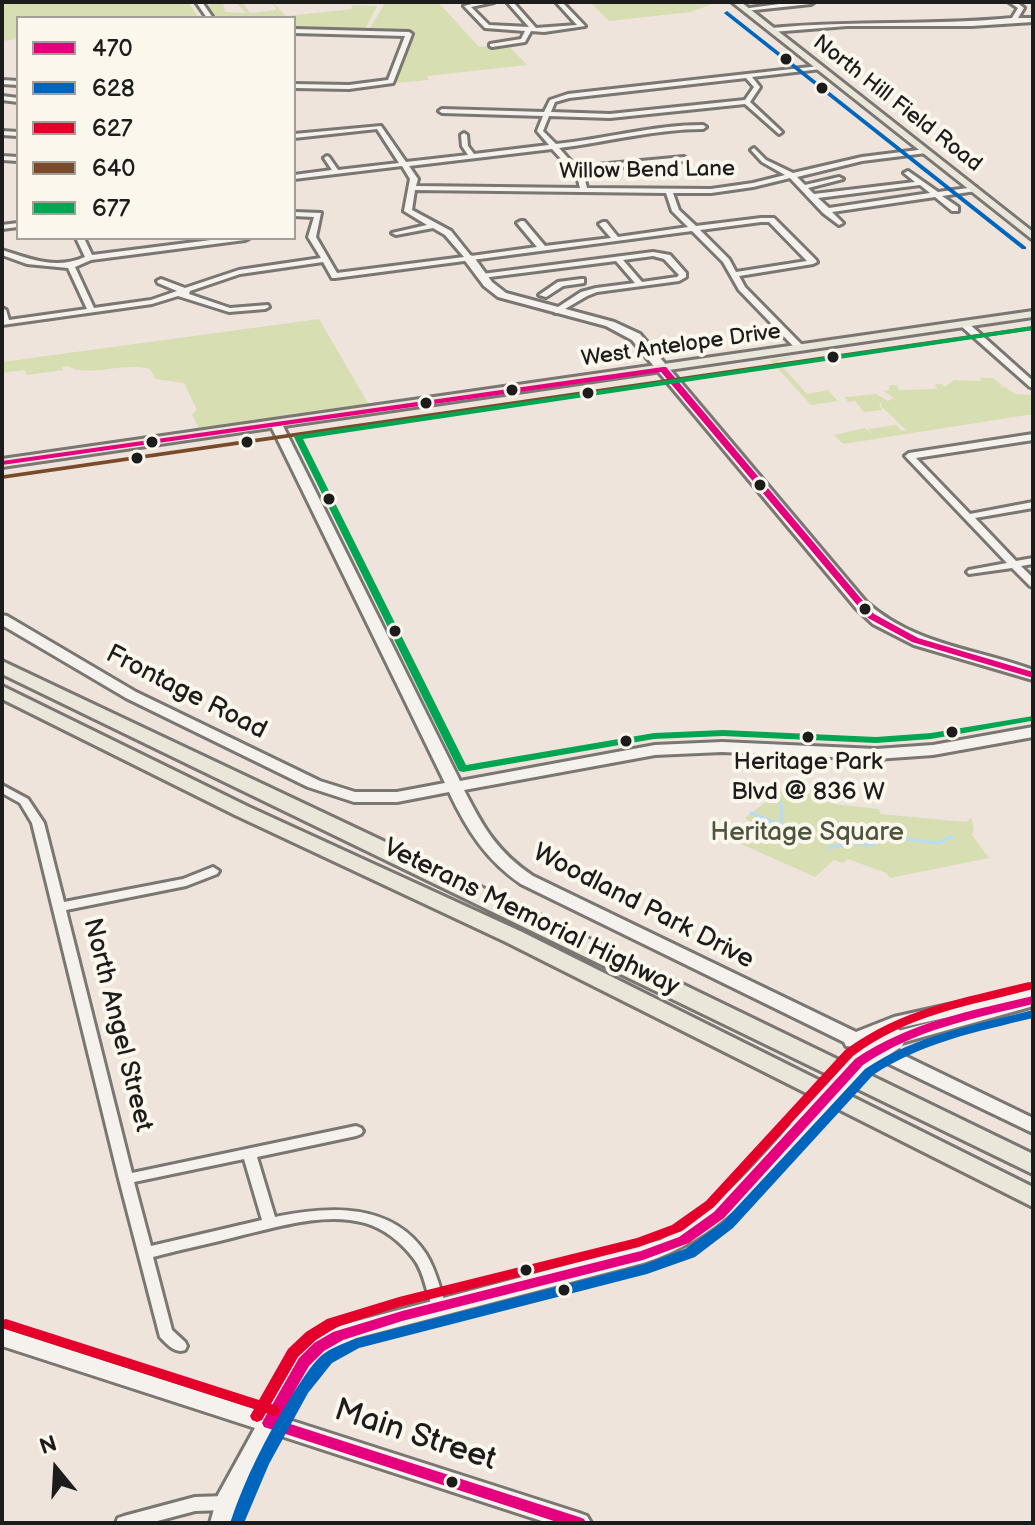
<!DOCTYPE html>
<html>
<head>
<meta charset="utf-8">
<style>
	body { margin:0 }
	#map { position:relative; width:1035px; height:1525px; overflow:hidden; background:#eee4dc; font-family:"Balsamiq Sans",sans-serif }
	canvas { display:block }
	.frame { position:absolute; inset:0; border:4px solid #1c1c1c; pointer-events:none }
	.legend { position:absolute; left:16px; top:16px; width:280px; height:224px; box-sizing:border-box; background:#fbf7ec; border:2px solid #a29f99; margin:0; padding:10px 14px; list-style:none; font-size:24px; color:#1c1c1c }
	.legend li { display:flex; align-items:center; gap:16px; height:40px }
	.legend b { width:40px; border:2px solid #a29f99 }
	.north { position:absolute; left:16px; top:1429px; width:80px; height:80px; -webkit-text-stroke:6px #fbf7ec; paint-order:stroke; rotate:342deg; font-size:22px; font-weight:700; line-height:32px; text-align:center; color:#1c1c1c }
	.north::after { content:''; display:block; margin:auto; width:28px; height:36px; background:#1c1c1c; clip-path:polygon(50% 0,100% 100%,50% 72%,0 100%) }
</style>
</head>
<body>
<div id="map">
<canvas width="1035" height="1525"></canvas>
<div class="frame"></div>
<ul class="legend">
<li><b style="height:10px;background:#e5007d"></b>470</li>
<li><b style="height:10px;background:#0065bd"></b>628</li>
<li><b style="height:10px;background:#e4002b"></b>627</li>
<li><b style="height:10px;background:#7a4b2a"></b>640</li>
<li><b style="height:10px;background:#00a651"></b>677</li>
</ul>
<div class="north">N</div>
</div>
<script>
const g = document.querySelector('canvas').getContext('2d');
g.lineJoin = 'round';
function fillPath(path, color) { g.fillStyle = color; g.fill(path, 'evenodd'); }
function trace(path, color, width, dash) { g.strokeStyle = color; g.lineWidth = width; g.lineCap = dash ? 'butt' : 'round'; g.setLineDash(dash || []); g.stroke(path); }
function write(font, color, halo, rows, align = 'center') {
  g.font = font + ' "Balsamiq Sans",sans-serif'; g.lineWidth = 8; g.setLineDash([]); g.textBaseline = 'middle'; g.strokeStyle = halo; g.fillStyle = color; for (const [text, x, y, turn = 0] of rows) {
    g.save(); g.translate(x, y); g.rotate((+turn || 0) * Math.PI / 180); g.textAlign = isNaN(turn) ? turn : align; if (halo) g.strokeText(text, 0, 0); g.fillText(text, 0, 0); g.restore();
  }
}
const green = new Path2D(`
	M 2,2 L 188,2 L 199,18 L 18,18 L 18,39 L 2,41 Z
	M 272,2 L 286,16 L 353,9 L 351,5 L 377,6 L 364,31 L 294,29 L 294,18 L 215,18 L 205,5 L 223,3 L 225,12 L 245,13 L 238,4 L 243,3 L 250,13 L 277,10 Z
	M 380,2 L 438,2 L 479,47 L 507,44 L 527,65 L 427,76 L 429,80 L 395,83 L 413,33 L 368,31 L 384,5 Z
	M 590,2 L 717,2 L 691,12 L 609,21 Z
	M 319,319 L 369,405 L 199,429 L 192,414 L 197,410 L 184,383 L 155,379 L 150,369 C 127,363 102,373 78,370 C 71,369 71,365 62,367 L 63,370 L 27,375 L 25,370 L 2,373 L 2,362 Z
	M 798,356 L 777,361 L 807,394 L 828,390 L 838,401 L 811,405 L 770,360 Z
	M 980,378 L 993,378 L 1003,386 L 997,388 L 1005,387 L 1015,394 L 1031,395 L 1033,414 L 843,444 L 834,435 L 865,428 L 873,435 L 868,429 L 896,425 L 902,431 L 906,430 L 881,406 L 882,402 L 879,405 L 882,410 L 864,412 L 855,401 L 848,402 L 845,397 L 876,394 L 888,401 L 894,398 L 883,391 L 889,390 L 890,385 L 897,385 L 899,390 L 937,389 L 935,384 L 942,384 L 945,387 L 941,390 L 954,380 L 981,381 Z
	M 811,789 L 817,790 L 834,804 L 879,809 L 880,814 L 966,822 L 971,818 L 974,829 L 972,835 L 989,858 L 890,878 L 886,873 L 848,859 L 843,863 L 834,860 L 815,877 L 723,836 L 728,832 L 738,836 L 752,823 L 745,818 L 780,791 L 810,794 Z`);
const stream = new Path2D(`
	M 751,813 L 781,825 L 781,803
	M 828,848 L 855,843 L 872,845 L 888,837 L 937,843 L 952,837`);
const street = new Path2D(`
	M 196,2 L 202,2 L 213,18 L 207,18 Z
	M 480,2 L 494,2 L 471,7 L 489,25 L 529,27 L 507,2 L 513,2 L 536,28 L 577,25 L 556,2 L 562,2 L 585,26 L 544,32 L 531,31 L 525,42 L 492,47 L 490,46 L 490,44 L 521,39 L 525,31 L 485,28 L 464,6 Z
	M 794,2 L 814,2 L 811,4 L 745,11 L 742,9 Z
	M 1009,2 L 1016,2 L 1024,8 L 1018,18 L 1033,18 L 1033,22 L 971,26 L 847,26 L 772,32 L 769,30 L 772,28 C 852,20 932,26 1012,18 L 1018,8 Z
	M 294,29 L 409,32 L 412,34 L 393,83 L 349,89 L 294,88 L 294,84 L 349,85 L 388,80 L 405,36 L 294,33 Z
	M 819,66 L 821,67 L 821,69 L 752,77 L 760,87 L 750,102 L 781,131 L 782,132 L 779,134 L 745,104 L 610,118 L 549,116 L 543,131 L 556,144 C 605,139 654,125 703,125 L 706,127 L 703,129 C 655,129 607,142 559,148 L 576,167 L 684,157 L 687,159 L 684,161 L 579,171 L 584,176 L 587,188 L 711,189 L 753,183 L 785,175 L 762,162 L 751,150 L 754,148 L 766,160 L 793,173 L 862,157 L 926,149 L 929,151 L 926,153 L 862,161 L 797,177 L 805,185 L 839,177 L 843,179 L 808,188 L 814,194 L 915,182 L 904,173 L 908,171 L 938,192 L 976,187 L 976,191 L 942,196 L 958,207 L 958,211 L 952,211 L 935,197 L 832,212 L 843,223 L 839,225 L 823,213 L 790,178 L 753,187 L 711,193 L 673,193 L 679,210 L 696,226 L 761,218 L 774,218 L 816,260 L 817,262 L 813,264 L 739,276 L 745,287 L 803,346 L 803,350 L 797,350 L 739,290 L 723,262 L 692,231 L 335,278 L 332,278 L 323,262 L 240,274 L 190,291 L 189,294 L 230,308 L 268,305 L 269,307 L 265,309 L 229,312 L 178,296 L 152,304 L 2,325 L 2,308 L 6,310 L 9,320 L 87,309 L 68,268 L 27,264 L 2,255 L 2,250 C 30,259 56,270 85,257 L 76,238 L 84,238 L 92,255 L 227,238 L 249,238 L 245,240 L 91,260 L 75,267 L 94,308 L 151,300 L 177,291 L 158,283 L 157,281 L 161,279 L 185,288 L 239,270 L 321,258 L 308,237 L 314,217 L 294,216 L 294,212 L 321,213 L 316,237 L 337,273 L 464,257 L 445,235 L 433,228 L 396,235 L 392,233 L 427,225 L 404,211 L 410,179 L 402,166 L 294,179 L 294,175 L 332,170 L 324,158 L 327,156 L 329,157 L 338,170 L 399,163 L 377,129 L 294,138 L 294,134 L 381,126 L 406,162 L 468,155 L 462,146 L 461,135 L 464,133 L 467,135 L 468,146 L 474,154 L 549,145 L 537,131 L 543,116 L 442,113 L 439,111 L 442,109 L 544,112 L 550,100 L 568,94 ZM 746,78 L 754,87 L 745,100 L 610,114 L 551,112 L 555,102 L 569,98 ZM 552,149 L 577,176 L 580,188 L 416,186 L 418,179 L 409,166 ZM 920,185 L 930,193 L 829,208 L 818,198 ZM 415,190 L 666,193 L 672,211 L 688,227 L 618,237 L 606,222 L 603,222 L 599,224 L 611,238 L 545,246 L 524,221 L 521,221 L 517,223 L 537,247 L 471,256 L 451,231 L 412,210 ZM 761,222 L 769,222 L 807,261 L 736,272 L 729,259 L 700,230 Z
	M 2,80 L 18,81 L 18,85 L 2,84 Z
	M 2,96 L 18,98 L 18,102 L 2,100 Z
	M 2,131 L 18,132 L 18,136 L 2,135 Z
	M 2,156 L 18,157 L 18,161 L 2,160 Z
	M 18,223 L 18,227 L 2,229 L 2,225 Z
	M 653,252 L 670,255 L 686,273 L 686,277 L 679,281 L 597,292 L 587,296 L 558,313 L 555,313 L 555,309 L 581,292 L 596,288 L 635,283 L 616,261 L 482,278 L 478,276 L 482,274 ZM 653,256 L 664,259 L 679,275 L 677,277 L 642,282 L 623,260 Z
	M 581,279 L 584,279 L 584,283 L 563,286 L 546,297 L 539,295 L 558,282 Z
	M 961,322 L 967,322 L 1033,381 L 1033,388 L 1030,387 L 961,326 Z
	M 1033,434 L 1033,440 L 916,458 L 970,514 L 1033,502 L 1033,508 L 975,518 L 1016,561 L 1033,558 L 1033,564 L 1021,566 L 1033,578 L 1033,587 L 1030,586 L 1012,568 L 969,574 L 967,572 L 969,570 L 1007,563 L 905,456 L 909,453 Z
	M 2,785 L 28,799 L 44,823 L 64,902 L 183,879 L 213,867 L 219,871 L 217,874 L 186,886 L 66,910 L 132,1173 L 356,1126 L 361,1128 L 363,1131 L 361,1134 L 356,1136 L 257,1157 L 275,1217 C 329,1206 392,1202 426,1254 C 436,1270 440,1289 446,1306 L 444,1310 L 439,1312 L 434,1310 C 426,1294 425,1273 414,1259 C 401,1242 385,1229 365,1223 C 326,1212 281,1226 243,1235 C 213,1243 183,1249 153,1257 L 172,1330 L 185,1342 L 187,1346 L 185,1350 C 175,1354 167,1344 160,1337 L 119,1179 L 32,823 L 20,803 L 2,793 ZM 244,1159 L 262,1220 L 151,1246 L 134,1182 Z
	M 226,1496 L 232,1498 L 234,1503 L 232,1508 L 226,1510 L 195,1511 L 150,1523 L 116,1523 L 118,1518 L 124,1516 L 195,1497 Z`);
const secondary = new Path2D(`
	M 469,255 L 473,256 L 492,282 L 506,293 L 614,322 L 640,334 L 866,602 C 916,646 974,648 1033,670 L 1033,680 L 914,645 L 873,624 L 856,608 L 632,340 L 606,326 L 498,297 L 484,286 L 463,258 Z
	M 277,422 L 283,426 L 460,781 L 655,745 L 722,742 L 876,749 L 933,745 L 1033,727 L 1033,737 L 933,755 L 876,759 L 722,752 L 655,755 L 464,790 C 483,827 497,852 533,876 L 856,1032 L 894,1017 L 1033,986 L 1033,998 L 1031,999 L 1033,1003 L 1030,1007 L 894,1045 L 887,1044 L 885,1039 L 887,1034 L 958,1015 L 899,1028 L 872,1040 L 1033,1118 L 1033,1133 L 854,1047 L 846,1046 L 844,1042 L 521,884 C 486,860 467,830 449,792 L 397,802 L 354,802 L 308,787 L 126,698 L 2,625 L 2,615 L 7,616 L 136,692 L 320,781 L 355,792 L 397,792 L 445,783 L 271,426 Z
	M 801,1119 L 808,1121 L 811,1126 L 808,1131 C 758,1188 719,1239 643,1263 L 356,1338 C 313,1360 306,1377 283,1418 L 579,1513 L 587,1516 L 591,1523 L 548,1523 L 275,1434 L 241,1496 L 234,1523 L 210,1523 L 218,1495 L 255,1428 L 2,1346 L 2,1328 L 264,1412 L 296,1356 L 316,1338 L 342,1325 L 661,1240 C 716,1212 753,1167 794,1121 Z`);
const primary = new Path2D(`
	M 732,2 L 741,2 L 1033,232 L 1033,240 Z
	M 1033,311 L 1033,317 L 2,467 L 2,459 Z`);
const highway = new Path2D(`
	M 2,661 L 521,906 L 1033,1154 L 1033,1174 L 2,674 Z
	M 2,686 L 249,807 L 522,932 L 1033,1187 L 1033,1207 L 506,942 L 235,815 L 2,699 Z`);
const secondaryBridge = new Path2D(`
	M 801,1126 L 859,1062 L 894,1039`);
const bus1 = new Path2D(`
	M 663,367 L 666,367 L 874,614 L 918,638 L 1033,672 L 1033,678 L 912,642 L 868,618 L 661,372 L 2,465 L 2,461 Z
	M 1033,996 L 1033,1004 C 972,1019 916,1029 863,1065 L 724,1218 L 689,1243 L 643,1260 L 402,1321 L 343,1340 L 324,1351 L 309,1366 L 278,1420 L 579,1517 L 584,1519 L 586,1523 L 560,1523 L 264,1427 L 262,1423 L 264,1419 L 299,1358 L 314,1343 L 333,1332 L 402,1311 L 641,1251 L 679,1237 L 714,1212 L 855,1059 C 910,1022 970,1011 1033,996 Z`);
const bus2 = new Path2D(`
	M 727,11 L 1026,247 L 1026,249 L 1022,249 L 725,14 L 724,13 Z
	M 1033,1010 L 1033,1018 C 976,1032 923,1042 873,1075 L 733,1228 L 695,1257 L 647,1274 L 359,1348 L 332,1363 L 308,1393 L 269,1464 L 244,1523 L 230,1523 C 245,1478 267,1435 292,1395 C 301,1382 310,1366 322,1355 C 331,1348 344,1343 355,1339 L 645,1264 L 685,1249 L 723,1222 L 865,1069 C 916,1035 975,1025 1033,1010 Z`);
const bus3 = new Path2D(`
	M 1029,982 L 1033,983 L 1033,989 C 966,1007 911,1013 853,1056 L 714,1207 L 682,1231 L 639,1247 L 399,1307 L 337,1327 L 316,1340 L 298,1357 L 271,1404 L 278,1406 L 280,1410 L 278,1414 L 273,1416 L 266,1413 L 262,1420 L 257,1422 L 252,1420 L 250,1416 L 254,1409 L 2,1328 L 2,1320 L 6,1319 L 259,1400 L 288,1349 L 306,1332 L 327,1319 L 399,1297 L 637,1238 L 672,1225 L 706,1201 L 845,1050 C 903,1008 961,999 1029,982 Z`);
const bus4 = new Path2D(`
	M 1033,326 L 1033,330 L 2,479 L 2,475 L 4,475 Z`);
const bus5 = new Path2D(`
	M 1033,326 L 1033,330 L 303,439 L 466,765 L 654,733 L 723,730 L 876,737 L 931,733 L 1033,716 L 1033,720 L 1031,721 L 931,739 L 876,743 L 723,736 L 654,739 L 463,772 L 459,771 L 294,437 L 298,435 Z`);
const markers = [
	[786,59,7,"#1c1c1c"],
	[822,88,7,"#1c1c1c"],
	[833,357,7,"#1c1c1c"],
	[512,390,7,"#1c1c1c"],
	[588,393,7,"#1c1c1c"],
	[426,403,7,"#1c1c1c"],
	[152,442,7,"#1c1c1c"],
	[247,442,7,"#1c1c1c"],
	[137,458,7,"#1c1c1c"],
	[760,485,7,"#1c1c1c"],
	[329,499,7,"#1c1c1c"],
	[865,609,7,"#1c1c1c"],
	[395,631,7,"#1c1c1c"],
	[952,732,7,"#1c1c1c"],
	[808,737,7,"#1c1c1c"],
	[626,741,7,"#1c1c1c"],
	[526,1270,7,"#1c1c1c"],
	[564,1290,7,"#1c1c1c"],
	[452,1482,7,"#1c1c1c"]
];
const farStreetnames = [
	["North Hill Field Road",897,104,38],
	["Willow Bend Lane",647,171,-1],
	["West Antelope Drive",681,346,-8]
];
const busNames = [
	["Heritage Park",808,763],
	["Blvd @ 836 W",808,793]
];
const streetNames = [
	["Frontage Road",186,693,27],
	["Woodland Park Drive",643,907,27],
	["Veterans Memorial Highway",531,918,26],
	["North Angel Street",117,1025,76]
];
const parkNames = [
	["Heritage Square",807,833]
];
const nearStreetnames = [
	["Main Street",415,1436,18]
];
fillPath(green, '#d6deb2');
trace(stream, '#b7dcf4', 3);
trace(street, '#7a7672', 6);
trace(secondary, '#7a7672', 6);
trace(primary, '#7a7672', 6);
trace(highway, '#7a7672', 6);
fillPath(street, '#f5f2ee');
fillPath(secondary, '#f5f2ee');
fillPath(primary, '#ebe6da');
fillPath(highway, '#ebe6da');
trace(secondaryBridge, '#7a7672', 27, []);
trace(secondaryBridge, '#f5f2ee', 21);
fillPath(bus1, '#e5007d');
fillPath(bus2, '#0065bd');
fillPath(bus3, '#e4002b');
fillPath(bus4, '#7a4b2a');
fillPath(bus5, '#00a651');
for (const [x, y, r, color] of markers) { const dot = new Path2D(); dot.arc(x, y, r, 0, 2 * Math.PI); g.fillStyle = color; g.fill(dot); trace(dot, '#fbf7ec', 3); }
write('22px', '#1c1c1c', '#fbf7ec', farStreetnames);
write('24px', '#1c1c1c', '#fbf7ec', busNames);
write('26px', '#1c1c1c', '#fbf7ec', streetNames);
write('26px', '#4e553e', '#fbf7ec', parkNames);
write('32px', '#1c1c1c', '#fbf7ec', nearStreetnames);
</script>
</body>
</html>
